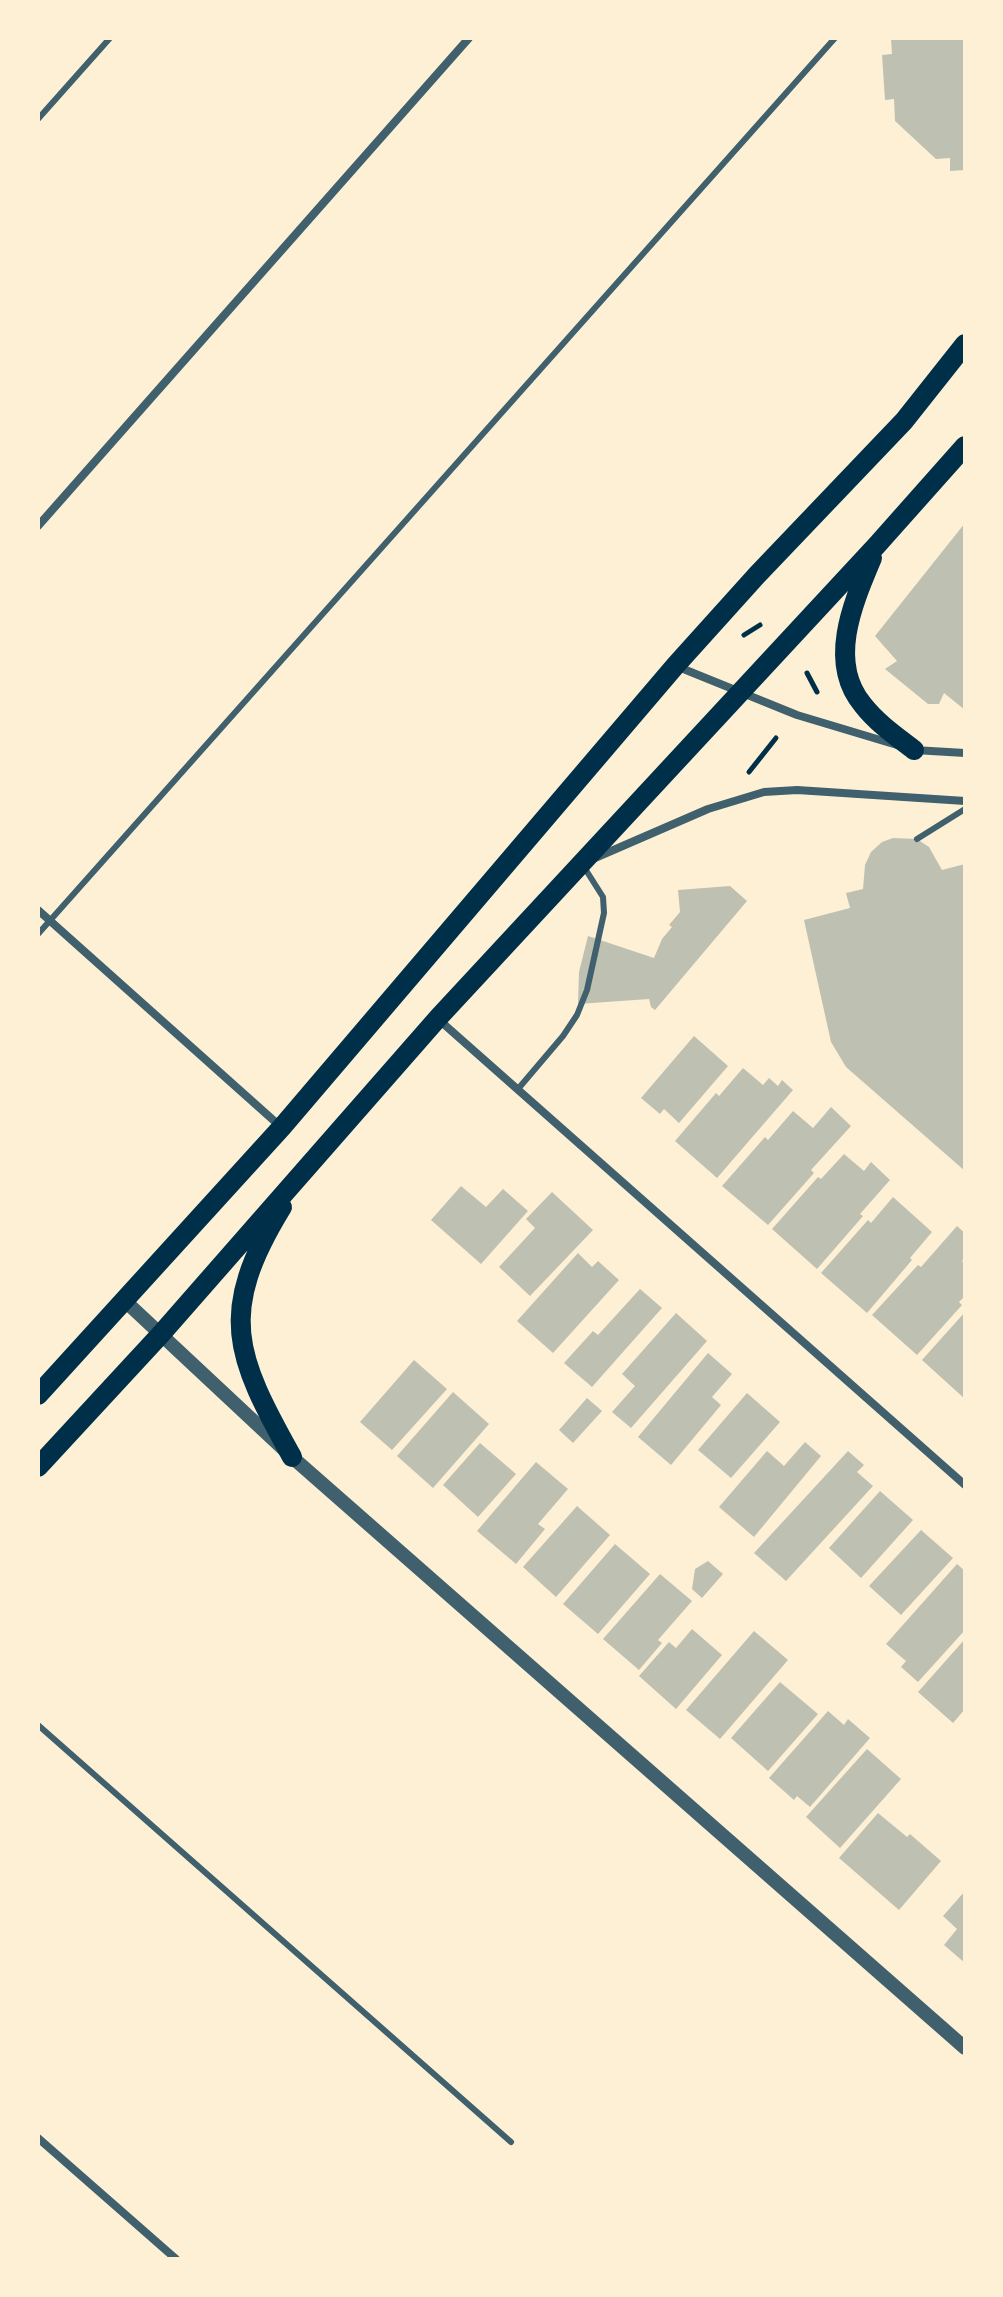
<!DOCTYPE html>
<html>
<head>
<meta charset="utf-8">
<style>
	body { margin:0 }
	#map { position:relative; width:1003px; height:2297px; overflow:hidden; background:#fdf0d5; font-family:"Asap Condensed",sans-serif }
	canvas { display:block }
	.frame { position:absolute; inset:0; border:40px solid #fdf0d5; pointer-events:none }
</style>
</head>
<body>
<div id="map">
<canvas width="1003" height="2297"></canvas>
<div class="frame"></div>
</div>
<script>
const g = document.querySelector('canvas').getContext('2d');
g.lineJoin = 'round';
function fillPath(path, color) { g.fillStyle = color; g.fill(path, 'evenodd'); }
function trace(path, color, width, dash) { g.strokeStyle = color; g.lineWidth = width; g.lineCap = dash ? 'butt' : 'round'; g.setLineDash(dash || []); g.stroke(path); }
const building = new Path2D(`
	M 891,38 L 965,38 L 965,170 L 950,171 L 950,158 L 936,159 L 895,121 L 894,99 L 885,100 L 882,55 L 892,54 Z
	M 965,523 L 965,710 L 944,693 L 939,704 L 928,704 L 885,669 L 897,661 L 875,636 Z
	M 893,838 L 917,839 L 929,847 L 942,870 L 965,864 L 965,1171 L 846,1067 L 831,1042 L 804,920 L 850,908 L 846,893 L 863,889 L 865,865 L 871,852 L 882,842 Z
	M 730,886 L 747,901 L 655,1010 L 651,1007 L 649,999 L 578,1004 L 579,972 L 588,936 L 654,958 L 662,939 L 672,927 L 669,925 L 680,912 L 678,890 Z
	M 694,1036 L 728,1066 L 679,1123 L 664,1109 L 660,1114 L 641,1098 Z
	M 743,1068 L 763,1085 L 769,1078 L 778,1086 L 782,1080 L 793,1090 L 717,1178 L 675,1141 L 716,1093 L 719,1096 Z
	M 831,1107 L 851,1126 L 811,1170 L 814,1173 L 768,1225 L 722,1186 L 765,1137 L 768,1140 L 793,1111 L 813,1128 Z
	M 844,1154 L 864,1171 L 871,1162 L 890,1180 L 860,1214 L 863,1216 L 817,1269 L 772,1229 L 818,1177 L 821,1179 Z
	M 461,1186 L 486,1207 L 503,1189 L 528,1211 L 481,1264 L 431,1220 Z
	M 552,1192 L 593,1230 L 530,1296 L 499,1267 L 535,1228 L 526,1219 Z
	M 893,1197 L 932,1232 L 910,1258 L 912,1260 L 867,1313 L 821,1273 L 868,1220 L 871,1223 Z
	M 957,1226 L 965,1233 L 965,1257 L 962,1261 L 965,1264 L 965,1296 L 959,1302 L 962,1305 L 917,1355 L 872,1315 L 918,1265 L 921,1267 Z
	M 578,1253 L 592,1267 L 598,1261 L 619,1280 L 553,1353 L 517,1321 Z
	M 640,1289 L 662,1308 L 592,1387 L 564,1363 L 593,1331 L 598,1335 Z
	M 965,1312 L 965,1399 L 922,1360 Z
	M 676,1313 L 707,1341 L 631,1428 L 612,1412 L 635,1386 L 622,1374 Z
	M 708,1353 L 732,1374 L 712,1397 L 721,1405 L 671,1465 L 638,1437 Z
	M 414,1360 L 447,1389 L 392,1450 L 360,1422 Z
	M 453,1392 L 489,1424 L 433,1488 L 397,1456 Z
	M 747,1393 L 780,1422 L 731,1478 L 698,1450 Z
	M 587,1398 L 602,1411 L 573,1443 L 559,1430 Z
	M 805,1442 L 821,1456 L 754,1537 L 719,1507 L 767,1451 L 784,1466 Z
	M 480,1443 L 516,1474 L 478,1517 L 443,1485 Z
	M 848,1451 L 864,1465 L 857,1472 L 873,1486 L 786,1581 L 754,1553 Z
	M 536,1462 L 568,1489 L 538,1524 L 545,1529 L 516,1564 L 477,1531 Z
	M 880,1491 L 913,1520 L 861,1578 L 829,1548 Z
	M 577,1506 L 610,1535 L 556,1597 L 523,1567 Z
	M 921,1530 L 953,1558 L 901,1615 L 869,1586 Z
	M 615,1544 L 650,1574 L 598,1634 L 563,1604 Z
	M 708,1561 L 723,1574 L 702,1598 L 692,1589 L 695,1569 Z
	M 957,1564 L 965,1571 L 965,1630 L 918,1682 L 901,1667 L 906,1661 L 886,1644 Z
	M 660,1574 L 692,1601 L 658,1640 L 662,1643 L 639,1670 L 603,1639 Z
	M 692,1629 L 722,1655 L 676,1709 L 639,1676 L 669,1642 L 676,1648 Z
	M 754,1631 L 788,1660 L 720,1739 L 686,1710 Z
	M 965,1639 L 965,1709 L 953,1723 L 918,1692 Z
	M 780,1682 L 818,1714 L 768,1771 L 731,1738 Z
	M 828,1711 L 844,1725 L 848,1719 L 870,1738 L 810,1807 L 797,1796 L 794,1800 L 769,1778 Z
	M 867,1749 L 901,1779 L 840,1848 L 806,1817 Z
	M 878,1813 L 907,1837 L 910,1834 L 941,1861 L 899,1910 L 839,1858 Z
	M 965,1891 L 965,1963 L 944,1945 L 957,1929 L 943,1916 Z`);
const path = new Path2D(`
	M 744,635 L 760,625
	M 807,673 L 817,692
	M 749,772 L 776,738`);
const service = new Path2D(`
	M 38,119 L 110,38
	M 917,839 L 965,809
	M 38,934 L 835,38
	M 518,1089 L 563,1036 L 577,1015 L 587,990 L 604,913 L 603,897 L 584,867
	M 38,1725 L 511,2142`);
const minor = new Path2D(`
	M 38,526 L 469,38
	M 676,666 L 797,715 L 897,745
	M 914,750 L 965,753
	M 595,858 L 708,809 L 764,792 L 797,790 L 965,801
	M 38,910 L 281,1127
	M 438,1019 L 965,1485
	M 38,2138 L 176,2259`);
const tertiary = new Path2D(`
	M 124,1300 L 292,1457 L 965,2048`);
const primary = new Path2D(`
	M 872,558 C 853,603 827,662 863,705 C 877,723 896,736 914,750
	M 282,1207 C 217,1313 235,1355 292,1457
	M 38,1395 L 282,1127 L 675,666 L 757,575 L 904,421 L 965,344
	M 38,1467 L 161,1334 L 438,1018 L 877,545 L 965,446`);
fillPath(building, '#bec0b2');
trace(path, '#003049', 5);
trace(service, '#3f606c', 6);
trace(minor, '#3f606c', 8);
trace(tertiary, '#3f606c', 14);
trace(primary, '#003049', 20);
</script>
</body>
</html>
